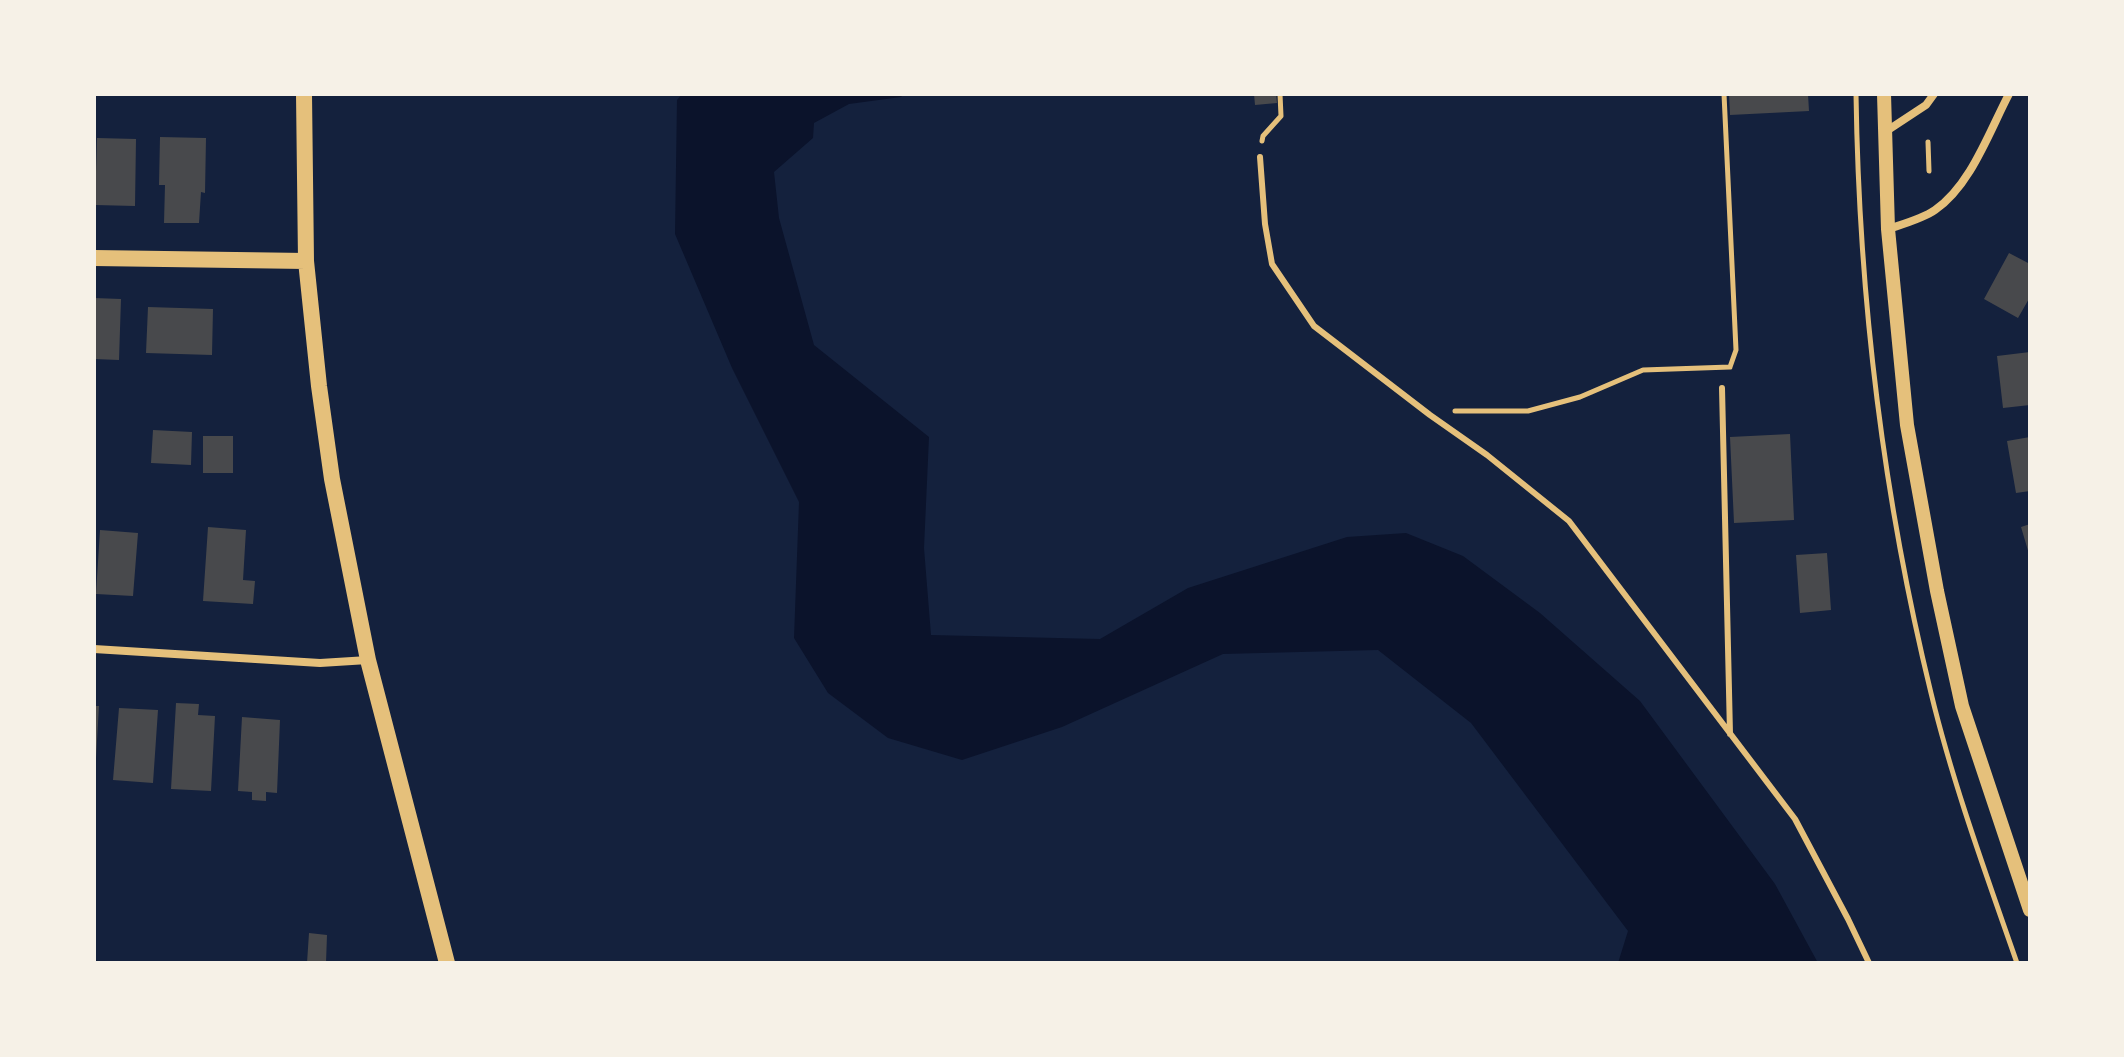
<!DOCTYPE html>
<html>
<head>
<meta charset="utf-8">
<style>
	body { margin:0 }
	#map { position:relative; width:2124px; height:1057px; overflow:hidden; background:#14213d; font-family:Spectral,serif }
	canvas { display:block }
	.frame { position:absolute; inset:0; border:96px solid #f6f1e7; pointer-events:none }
</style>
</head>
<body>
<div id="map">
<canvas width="2124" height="1057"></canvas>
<div class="frame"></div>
</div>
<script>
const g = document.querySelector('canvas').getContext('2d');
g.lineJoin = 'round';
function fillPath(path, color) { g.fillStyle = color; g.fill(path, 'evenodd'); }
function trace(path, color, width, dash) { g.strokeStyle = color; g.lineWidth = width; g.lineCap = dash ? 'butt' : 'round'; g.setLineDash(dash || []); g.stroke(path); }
const water = new Path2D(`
	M 682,94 L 904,94 L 901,97 L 849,104 L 814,123 L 813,138 L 774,172 L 779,218 L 814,345 L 929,437 L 924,548 L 931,635 L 1100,639 L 1188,588 L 1347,537 L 1406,533 L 1463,556 L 1540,613 L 1640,701 L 1775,884 L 1818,963 L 1618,963 L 1628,931 L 1471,723 L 1378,650 L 1223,654 L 1062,727 L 962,760 L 888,738 L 828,693 L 794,638 L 799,502 L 732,368 L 675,234 L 677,100 Z`);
const building = new Path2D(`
	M 1254,94 L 1276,94 L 1277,103 L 1255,105 Z
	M 1729,94 L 1808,94 L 1809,111 L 1730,115 Z
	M 160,137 L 206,138 L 205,193 L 201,192 L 199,223 L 164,223 L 165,185 L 159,185 Z
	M 97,138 L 136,139 L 135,206 L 95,205 Z
	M 2009,253 L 2030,264 L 2030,297 L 2018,318 L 1984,299 Z
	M 94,298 L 121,299 L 119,360 L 94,359 Z
	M 148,307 L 213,309 L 212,355 L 146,353 Z
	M 2030,352 L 2030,405 L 2003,408 L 1997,356 Z
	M 153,430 L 192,432 L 191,465 L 151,463 Z
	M 1790,434 L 1794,520 L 1734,523 L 1730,437 Z
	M 203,436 L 233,436 L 233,473 L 203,473 Z
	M 2030,437 L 2030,491 L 2016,493 L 2007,441 Z
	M 2030,524 L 2030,554 L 2029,554 L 2021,527 Z
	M 208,527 L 246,530 L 243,580 L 255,581 L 253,604 L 203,601 Z
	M 100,530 L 138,533 L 133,596 L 96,594 Z
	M 1827,553 L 1831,610 L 1800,613 L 1796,555 Z
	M 176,703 L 199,704 L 198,715 L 215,716 L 211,791 L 171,789 Z
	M 94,706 L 99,706 L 96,758 L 94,758 Z
	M 119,708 L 158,710 L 153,783 L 113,780 Z
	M 242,717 L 280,720 L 277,793 L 266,792 L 266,801 L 252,800 L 252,792 L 238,791 Z
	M 309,933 L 327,935 L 326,963 L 307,963 Z`);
const path = new Path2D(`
	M 1724,94 L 1736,350 L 1730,367
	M 1856,94 C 1859,296 1883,497 1931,693 C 1953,784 1986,874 2017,963
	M 1262,141 L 1263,136 L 1281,116 L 1280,94
	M 1928,142 L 1929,171
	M 1455,411 L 1528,411 L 1580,397 L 1643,370 L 1730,367`);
const service = new Path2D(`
	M 1260,157 L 1265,224 L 1272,264 L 1314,326 L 1430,415 L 1487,455 L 1569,521 L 1795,819 L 1848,919 L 1869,963
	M 1722,388 L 1730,734`);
const minor = new Path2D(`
	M 1885,132 L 1926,105 L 1934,94
	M 1888,229 C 1903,224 1922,219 1935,210 C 1971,185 1989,132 2009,94
	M 94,649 L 320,663 L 368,660`);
const tertiary = new Path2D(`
	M 1884,94 L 1888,229 L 1907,425 L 1937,591 L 1962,706 L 2030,910`);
const secondary = new Path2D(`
	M 304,94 L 306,261 L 319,386 L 332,479 L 368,660 L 447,963
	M 94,258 L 306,261`);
fillPath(water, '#0b132b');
fillPath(building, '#48494c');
trace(path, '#e5c07b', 5);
trace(service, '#e5c07b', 6);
trace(minor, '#e5c07b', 8);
trace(tertiary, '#e5c07b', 14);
trace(secondary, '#e5c07b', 16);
</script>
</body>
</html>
